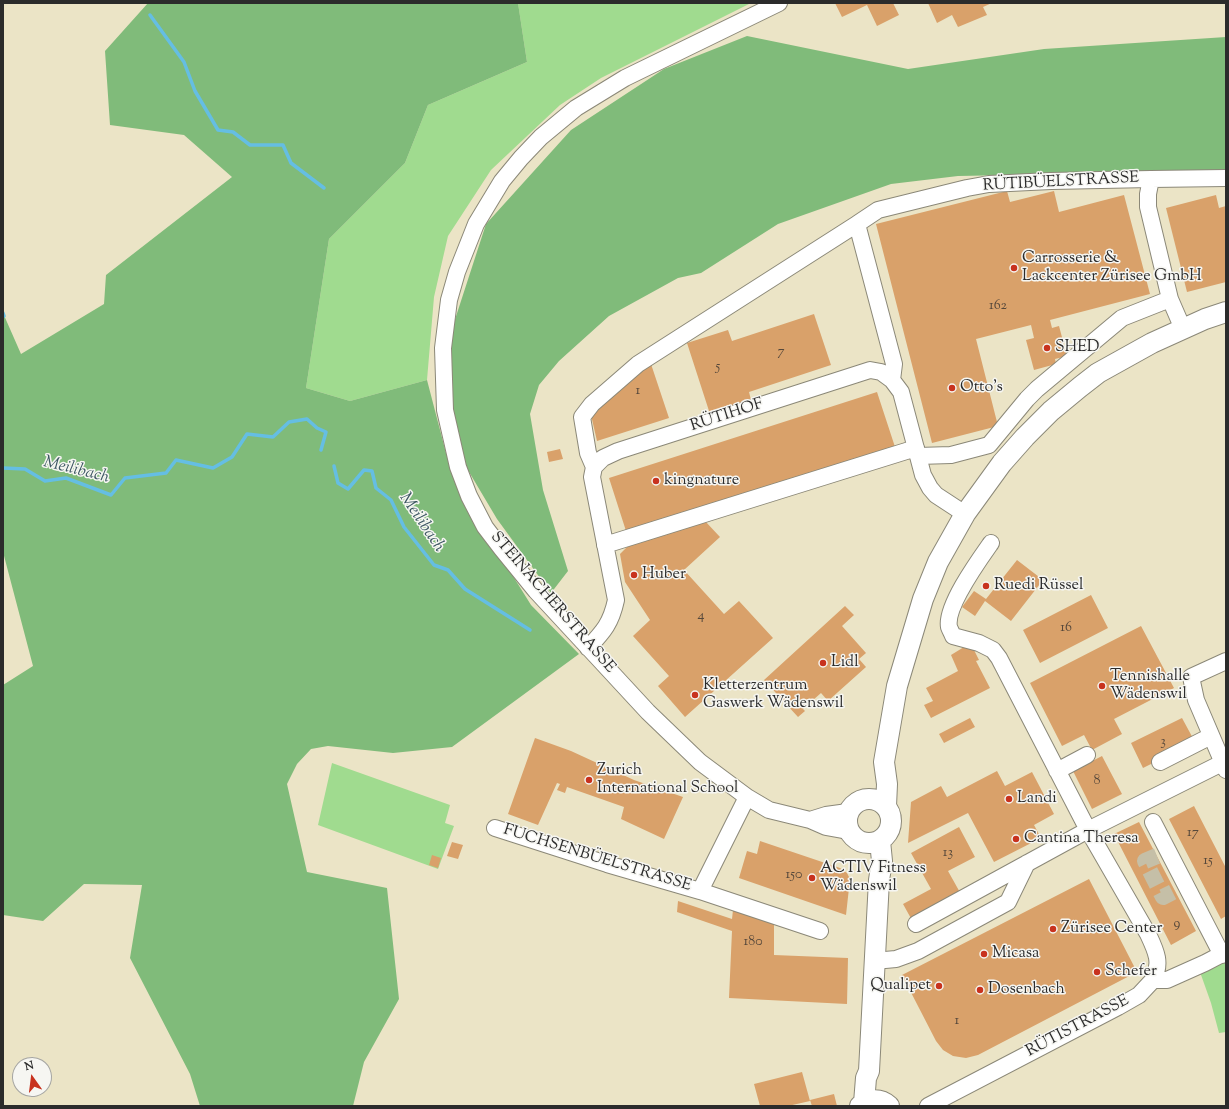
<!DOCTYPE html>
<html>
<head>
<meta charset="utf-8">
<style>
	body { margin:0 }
	#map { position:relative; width:1229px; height:1109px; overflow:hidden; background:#ebe4c6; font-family:"Sorts Mill Goudy",serif }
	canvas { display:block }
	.frame { position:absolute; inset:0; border:4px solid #2b2b2b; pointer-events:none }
	.north { position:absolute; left:12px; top:1057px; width:40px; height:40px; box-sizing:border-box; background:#f6f6f2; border:1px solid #a5a5a2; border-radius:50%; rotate:346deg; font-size:11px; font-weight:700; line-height:16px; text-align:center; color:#2b2b2b }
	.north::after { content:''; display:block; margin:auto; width:14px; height:18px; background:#c8321e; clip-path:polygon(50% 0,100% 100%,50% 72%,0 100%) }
</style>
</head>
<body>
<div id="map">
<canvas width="1229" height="1109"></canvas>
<div class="frame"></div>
<div class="north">N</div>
</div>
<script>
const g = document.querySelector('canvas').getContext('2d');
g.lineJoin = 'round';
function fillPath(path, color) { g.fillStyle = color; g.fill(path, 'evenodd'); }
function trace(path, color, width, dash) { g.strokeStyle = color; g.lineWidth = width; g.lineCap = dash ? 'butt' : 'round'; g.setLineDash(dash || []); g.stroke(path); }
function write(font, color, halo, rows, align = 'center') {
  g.font = font + ' "Sorts Mill Goudy",serif'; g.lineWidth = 3; g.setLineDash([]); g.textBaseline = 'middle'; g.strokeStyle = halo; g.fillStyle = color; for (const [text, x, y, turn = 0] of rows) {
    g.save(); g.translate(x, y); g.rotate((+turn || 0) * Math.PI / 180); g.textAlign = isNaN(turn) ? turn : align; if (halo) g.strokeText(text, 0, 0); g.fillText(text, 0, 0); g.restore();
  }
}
const green = new Path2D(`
	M 518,3 L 751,3 L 601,78 L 560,105 L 491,170 L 448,236 L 434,297 L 427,380 L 350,401 L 306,388 L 329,239 L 405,163 L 428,105 L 527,62 Z
	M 332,763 L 450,805 L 445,823 L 454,826 L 438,869 L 318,825 Z
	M 1226,952 L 1226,1032 L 1219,1033 L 1211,1003 L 1200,972 Z`);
const forest = new Path2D(`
	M 148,3 L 518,3 L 527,62 L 428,105 L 405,163 L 329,239 L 306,388 L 350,401 L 427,380 L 446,453 L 483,528 L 531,605 L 579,654 L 452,747 L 393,753 L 328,746 L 311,749 L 297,764 L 287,784 L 307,872 L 387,888 L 399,999 L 364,1062 L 353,1106 L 200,1106 L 190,1074 L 130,958 L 142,885 L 84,884 L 43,921 L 3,915 L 3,685 L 33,666 L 3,552 L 3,313 L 21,354 L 104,304 L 106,275 L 232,177 L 184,135 L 110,125 L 105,51 Z
	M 747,36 L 908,69 L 1044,49 L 1226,37 L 1226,171 L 958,176 L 891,184 L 778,224 L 701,273 L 678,278 L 609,316 L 559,361 L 539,385 L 530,414 L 543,490 L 568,571 L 551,593 L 497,519 L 456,450 L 448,341 L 486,224 L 571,130 L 664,69 Z`);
const stream = new Path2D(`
	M 150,15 L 184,62 L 195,91 L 218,130 L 233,132 L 250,145 L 283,145 L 291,163 L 324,188
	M 3,313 L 4,316
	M 334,466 L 338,483 L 348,489 L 364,470 L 372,471 L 376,488 L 391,500 L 404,527 L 434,565 L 448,570 L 465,589 L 530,630
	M 3,468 L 25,469 L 45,481 L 66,478 L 111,495 L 125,478 L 166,473 L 176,460 L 213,468 L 232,457 L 247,434 L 273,437 L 289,422 L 307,419 L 317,428 L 326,432 L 321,450`);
const building = new Path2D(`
	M 835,3 L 893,3 L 899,15 L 877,26 L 867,5 L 842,17 Z
	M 928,3 L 992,3 L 983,7 L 987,15 L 958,27 L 952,15 L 937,23 Z
	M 1007,191 L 1010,202 L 1054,191 L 1059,212 L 1124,195 L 1150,294 L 1050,320 L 1052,328 L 1059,326 L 1067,356 L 1055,359 L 1056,364 L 1034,370 L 1026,340 L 1034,338 L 1031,325 L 976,339 L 998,426 L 932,443 L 876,224 Z
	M 1216,195 L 1219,208 L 1226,206 L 1226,282 L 1187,292 L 1166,208 Z
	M 814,314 L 831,365 L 749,392 L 751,400 L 710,414 L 687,343 L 728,330 L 732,341 Z
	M 651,364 L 669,418 L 597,441 L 591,415 L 640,370 Z
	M 877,392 L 895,447 L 626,531 L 609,478 Z
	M 560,449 L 563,459 L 549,462 L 547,452 Z
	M 705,521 L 720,537 L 684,570 L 724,614 L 739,601 L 773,638 L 685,717 L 658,686 L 669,676 L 633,636 L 650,620 L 625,582 L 620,554 L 628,546 Z
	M 1017,560 L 1043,580 L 1011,621 L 985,601 L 975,616 L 962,607 L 974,591 L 986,599 Z
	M 1091,595 L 1108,628 L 1040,663 L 1023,630 Z
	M 845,606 L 854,615 L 842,626 L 866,653 L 859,659 L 866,667 L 828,701 L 821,693 L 803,709 L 805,711 L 798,717 L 764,680 Z
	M 1141,626 L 1174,688 L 1114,719 L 1122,734 L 1092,750 L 1084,735 L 1062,746 L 1030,683 Z
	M 964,647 L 974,650 L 979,660 L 976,661 L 990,688 L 931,718 L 924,705 L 933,701 L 926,688 L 958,671 L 951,655 Z
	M 970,718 L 975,727 L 944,743 L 939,734 Z
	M 1182,718 L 1195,742 L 1143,768 L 1131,743 Z
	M 535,738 L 571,751 L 634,780 L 683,797 L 664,839 L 621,819 L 624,807 L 567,787 L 565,793 L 557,790 L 560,784 L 557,783 L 538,825 L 508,814 Z
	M 1102,756 L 1122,794 L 1092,809 L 1073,771 Z
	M 997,771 L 1005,786 L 1032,772 L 1054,814 L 1034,825 L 1041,838 L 994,862 L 968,813 L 908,843 L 911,802 L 941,786 L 947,797 Z
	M 1194,806 L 1226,868 L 1226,916 L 1221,919 L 1169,819 Z
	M 1139,822 L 1196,931 L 1171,945 L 1114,834 Z
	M 959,827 L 975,857 L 948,871 L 962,896 L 913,922 L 903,904 L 931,889 L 911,853 Z
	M 760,841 L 840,868 L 847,873 L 850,879 L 846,915 L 739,878 L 747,851 L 757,854 Z
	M 452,842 L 463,845 L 458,859 L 447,856 Z
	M 432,855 L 441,858 L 438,868 L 429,865 Z
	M 1089,879 L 1137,972 L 978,1055 L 966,1058 L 953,1056 L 943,1050 L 936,1041 L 902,975 Z
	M 678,901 L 732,919 L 733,910 L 774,924 L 774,955 L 848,958 L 847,1004 L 729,998 L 732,931 L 677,912 Z
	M 802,1072 L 810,1101 L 788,1106 L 760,1106 L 754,1084 Z
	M 834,1094 L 837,1106 L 812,1106 L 810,1100 Z`);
const minorTunnel = new Path2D(`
	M 1157,856 L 1145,861 L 1163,897 L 1175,891`);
const minor = new Path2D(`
	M 779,3 L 625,78 L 576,108 L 541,137 L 521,158 L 502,181 L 476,224 L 457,272 L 449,300 L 443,348 L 445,410 L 458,467 L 469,496 L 485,527 L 501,548 L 536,591 L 648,712 L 700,762 L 747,797 L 769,810 L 810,820 L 826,827 L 848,831
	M 857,224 L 878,210 L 967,188 L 989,184 L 1051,181 L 1151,179
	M 1183,329 L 1170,299 L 1148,207 L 1148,194 L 1151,179 L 1226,178
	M 918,456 L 951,455 L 989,445 L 1027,399 L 1037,389 L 1122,318 L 1170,299
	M 594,467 L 588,453 L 582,417 L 592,404 L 638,364 L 857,224 L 894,364 L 892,380
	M 991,543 C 979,560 945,607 949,627 C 950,630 952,633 953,636 L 979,643 L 993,650 L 999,658 L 1088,830 L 1148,934 C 1156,951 1162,963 1153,980
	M 605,545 L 916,448
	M 588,648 C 604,631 611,623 616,600 L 592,477 L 594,467 L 603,458 L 618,451 L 870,370 L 881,372 L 892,380 L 901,392 L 923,475 L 930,488 L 936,495 L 965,514
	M 1226,661 L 1191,677 L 1196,700 L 1226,770
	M 1160,762 L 1211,736
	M 1057,771 L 1087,755
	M 810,820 L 826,815 L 848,812
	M 1153,822 L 1222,955
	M 495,828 L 607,864 L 700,891 L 747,797
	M 700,891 L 820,931
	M 916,924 L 1088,830 L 1222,763
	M 874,961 L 896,959 L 918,951 L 1008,902 L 1027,863
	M 928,1106 L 1118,1007 L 1139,995 L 1153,980 L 1167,980 L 1205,963 L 1226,952`);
const major = new Path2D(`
	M847 821a22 22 0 1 1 44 0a22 22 0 1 1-44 0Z
	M 886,806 L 887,784 L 884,762 L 897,686 L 923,599 L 938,562 L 965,514 L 1002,463 L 1025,437 L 1051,411 L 1080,387 L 1098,373 L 1152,343 L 1205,319 L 1226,312
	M 864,1103 L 866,1078 L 869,1071 L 879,880 L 882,861 L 880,841
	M 860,1106 C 869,1099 880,1098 889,1106`);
const markers = [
	[1014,268,4,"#c8321e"],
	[1047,348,4,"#c8321e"],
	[952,388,4,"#c8321e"],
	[656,481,4,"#c8321e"],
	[634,575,4,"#c8321e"],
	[986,586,4,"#c8321e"],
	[823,663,4,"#c8321e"],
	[1102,686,4,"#c8321e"],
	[695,695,4,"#c8321e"],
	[589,780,4,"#c8321e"],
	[1009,799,4,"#c8321e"],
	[1016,839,4,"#c8321e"],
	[812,878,4,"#c8321e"],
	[1053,929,4,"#c8321e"],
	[984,954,4,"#c8321e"],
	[1097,972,4,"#c8321e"],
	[939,986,4,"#c8321e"],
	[980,990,4,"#c8321e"]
];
const numberNames = [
	["162",998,307],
	["7",781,353],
	["5",718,368],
	["1",638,392],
	["4",701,617],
	["16",1066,629],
	["3",1163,743],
	["8",1097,782],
	["17",1193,834],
	["13",948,854],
	["15",1208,862],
	["150",794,876],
	["9",1177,925],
	["180",753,943],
	["1",957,1022]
];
const streetNames = [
	["RÜTIBÜELSTRASSE",1061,183,-3],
	["RÜTIHOF",727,416,-18],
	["STEINACHERSTRASSE",552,603,49],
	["FUCHSENBÜELSTRASSE",597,859,17],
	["RÜTISTRASSE",1078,1027,-28]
];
const poiNames = [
	["Carrosserie &",1022,259],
	["Lackcenter Zürisee GmbH",1022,277],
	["SHED",1055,348],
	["Otto's",960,388],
	["kingnature",664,481],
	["Huber",642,575],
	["Ruedi Rüssel",994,586],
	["Lidl",831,663],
	["Tennishalle",1110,677],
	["Wädenswil",1110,695],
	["Kletterzentrum",703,686],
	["Gaswerk Wädenswil",703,704],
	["Zurich",597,771],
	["International School",597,789],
	["Landi",1017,799],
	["Cantina Theresa",1024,839],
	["ACTIV Fitness",820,869],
	["Wädenswil",820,887],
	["Zürisee Center",1061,929],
	["Micasa",992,954],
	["Schefer",1105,972],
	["Qualipet",931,986,"right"],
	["Dosenbach",988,990]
];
const waterNames = [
	["Meilibach",76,471,14],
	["Meilibach",421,523,56]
];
fillPath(green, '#a0db8f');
fillPath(forest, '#80bb7a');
trace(stream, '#65bee3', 3.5);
fillPath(building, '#d9a16a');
trace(minorTunnel, '#c5bfa7', 16, [16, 8]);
trace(minor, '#8b8878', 18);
trace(major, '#8b8878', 22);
trace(minor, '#fff', 16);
trace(major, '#fff', 20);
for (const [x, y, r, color] of markers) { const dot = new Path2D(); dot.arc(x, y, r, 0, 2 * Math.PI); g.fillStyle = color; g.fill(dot); trace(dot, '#f6f6f2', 1.5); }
write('14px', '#56483b', null, numberNames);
write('16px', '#2b2b2b', '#f6f6f2', streetNames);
write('16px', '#2b2b2b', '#f6f6f2', poiNames, 'left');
write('italic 17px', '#3c5762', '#f6f6f2', waterNames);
</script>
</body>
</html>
